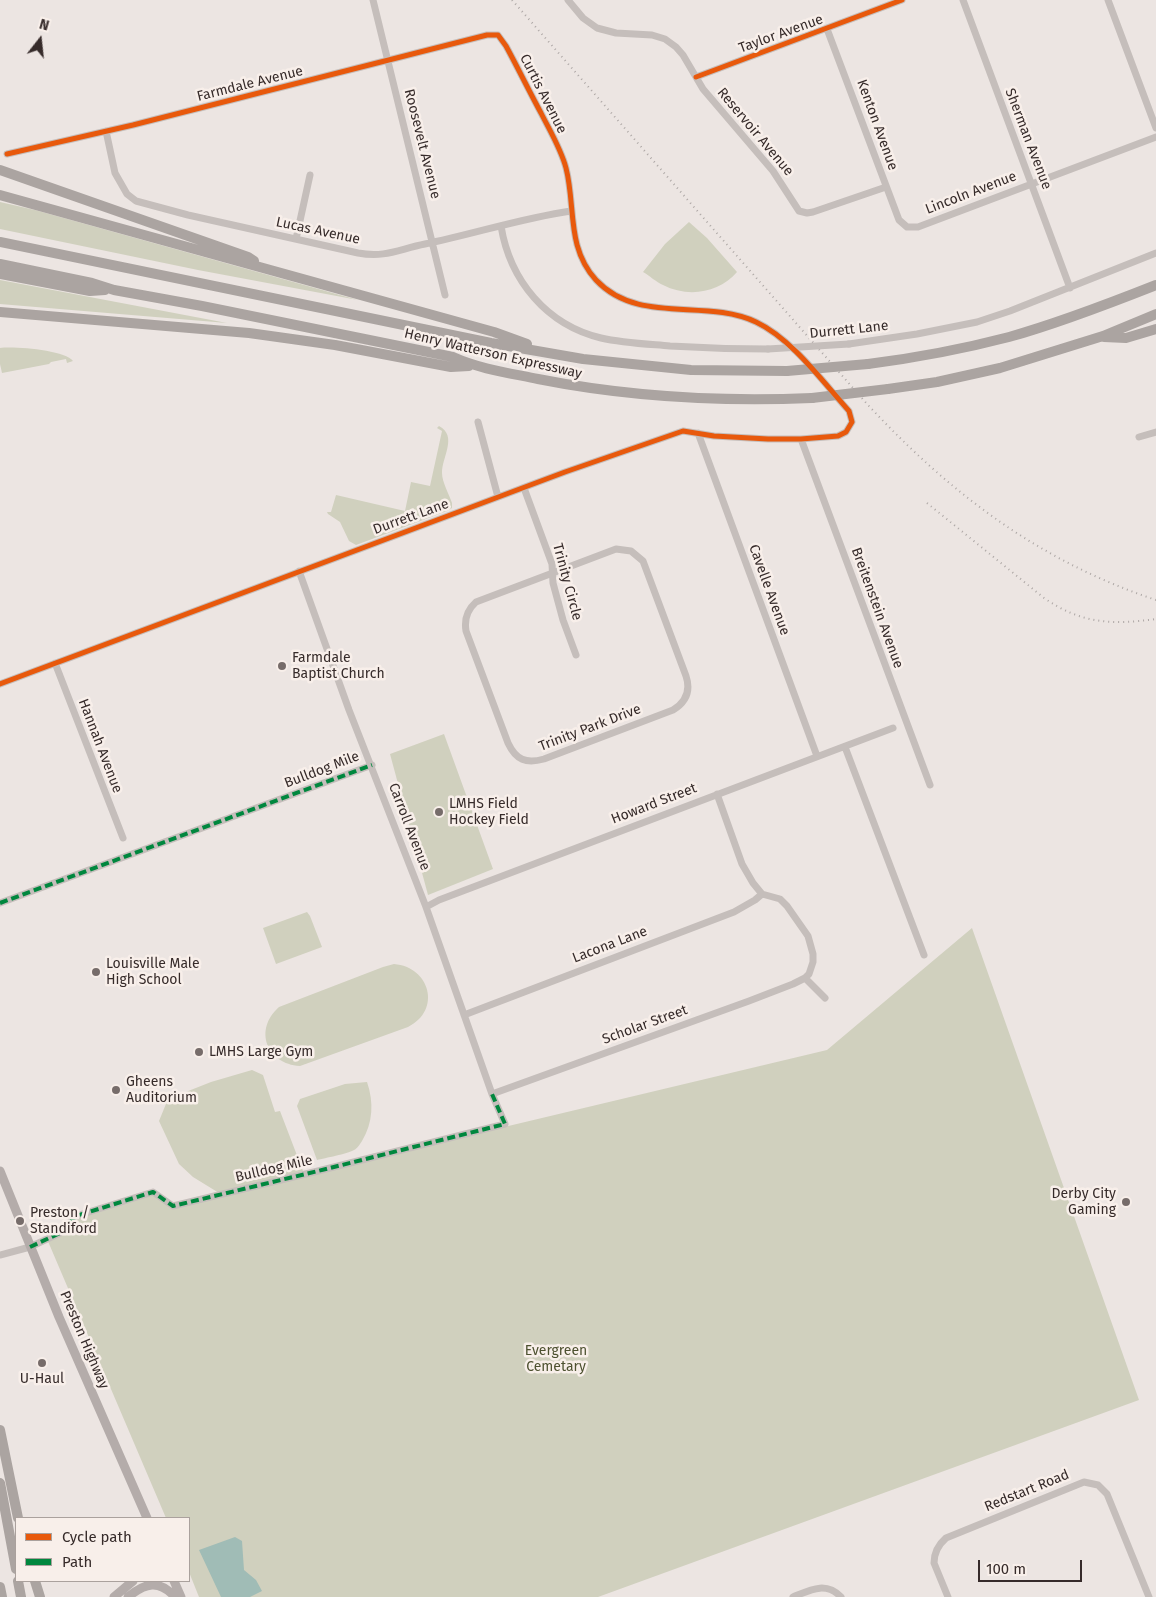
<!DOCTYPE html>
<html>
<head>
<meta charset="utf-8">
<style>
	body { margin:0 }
	#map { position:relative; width:1156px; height:1597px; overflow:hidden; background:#ece5e2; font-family:"Fira Sans",sans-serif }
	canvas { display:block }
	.legend { position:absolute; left:15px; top:1517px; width:175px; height:65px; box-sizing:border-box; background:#f8efea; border:1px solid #aaa19d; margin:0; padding:6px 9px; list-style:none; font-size:15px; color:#362b2a }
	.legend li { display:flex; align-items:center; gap:10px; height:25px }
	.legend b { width:25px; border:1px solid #aaa19d }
	.north { position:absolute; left:15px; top:15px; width:50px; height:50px; -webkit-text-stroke:4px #f8efea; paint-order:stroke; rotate:16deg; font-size:14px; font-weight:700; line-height:20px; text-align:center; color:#362b2a }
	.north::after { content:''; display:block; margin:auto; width:18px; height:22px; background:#362b2a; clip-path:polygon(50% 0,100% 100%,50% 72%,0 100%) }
	.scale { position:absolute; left:978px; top:1560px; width:104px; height:22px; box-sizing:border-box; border:2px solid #362b2a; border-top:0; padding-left:6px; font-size:15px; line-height:18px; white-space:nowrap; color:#362b2a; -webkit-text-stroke:4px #f8efea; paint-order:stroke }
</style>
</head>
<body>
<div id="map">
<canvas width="1156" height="1597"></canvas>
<ul class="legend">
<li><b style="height:6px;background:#e8590c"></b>Cycle path</li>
<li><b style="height:6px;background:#00873e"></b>Path</li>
</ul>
<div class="north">N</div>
<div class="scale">100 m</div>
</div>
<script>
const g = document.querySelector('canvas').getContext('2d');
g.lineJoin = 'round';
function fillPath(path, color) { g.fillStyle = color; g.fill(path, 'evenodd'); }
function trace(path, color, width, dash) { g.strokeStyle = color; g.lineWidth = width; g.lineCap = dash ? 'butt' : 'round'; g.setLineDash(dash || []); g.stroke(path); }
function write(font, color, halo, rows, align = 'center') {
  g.font = font + ' "Fira Sans",sans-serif'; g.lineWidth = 5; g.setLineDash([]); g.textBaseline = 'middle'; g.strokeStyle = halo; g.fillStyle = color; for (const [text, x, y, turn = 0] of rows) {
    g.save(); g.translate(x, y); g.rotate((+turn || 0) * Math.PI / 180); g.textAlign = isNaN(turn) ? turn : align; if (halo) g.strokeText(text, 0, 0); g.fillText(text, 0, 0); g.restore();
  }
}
const green = new Path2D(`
	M 0,202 L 35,210 L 358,300 L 198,270 L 0,229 Z
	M 689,222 L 707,238 L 737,272 C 719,293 688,298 663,285 C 656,282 650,276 643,272 L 665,244 Z
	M 0,280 L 227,323 L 0,304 Z
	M 0,348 C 14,346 65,350 73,361 L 67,363 L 66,359 L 51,362 L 49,364 L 2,373 L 0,364 Z
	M 439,426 C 458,436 442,457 442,473 C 442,482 449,494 452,503 L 452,508 L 447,511 L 356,545 L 349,541 L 340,522 L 328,514 L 327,512 L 331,512 L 336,495 L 405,511 L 411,482 L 430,486 L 442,431 L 437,428 Z
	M 444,734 L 493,869 L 428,895 L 390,754 Z
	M 307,912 L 310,916 L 322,947 L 276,964 L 263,928 Z
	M 972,928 L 1139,1400 L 598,1597 L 199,1597 L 189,1572 L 189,1518 L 166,1518 L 47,1239 L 76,1216 L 153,1192 L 173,1206 L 827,1050 Z
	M 394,964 C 430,967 442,1010 408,1027 L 300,1066 C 267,1064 253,1030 279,1007 L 383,967 Z
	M 252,1070 L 263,1075 L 275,1112 L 280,1111 L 303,1171 L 219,1193 L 193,1177 L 179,1164 L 159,1121 L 168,1099 L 211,1082 Z
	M 367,1082 C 374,1102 373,1123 362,1141 C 360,1144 357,1149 354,1150 C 347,1154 325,1158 317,1160 L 297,1106 L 300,1099 L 345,1084 Z`);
const water = new Path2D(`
	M 235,1537 L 242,1541 L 244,1570 L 256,1580 L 262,1591 L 250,1597 L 221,1597 L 199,1550 Z`);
const minor = new Path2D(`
	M 373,0 L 445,295
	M 568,0 L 583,18 L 597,28 L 616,33 L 652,35 L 665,39 L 676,47 L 683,55 L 703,89 L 773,171 L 799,211 L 807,213 L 813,212 L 886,187
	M 963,0 L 1070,288
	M 1108,0 L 1156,128
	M 827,29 L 899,220 L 907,227 L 918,227 L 1156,137
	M 696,77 L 902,0
	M 106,131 L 115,173 L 127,194 L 136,201 L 188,215 L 358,253 C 386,258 399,249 425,244 C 474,234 522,218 571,211
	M 501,226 C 510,281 547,325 601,338 C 623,343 647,344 670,346 C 703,348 735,349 768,349
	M 296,239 L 310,175
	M 849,344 L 917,334 L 977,322 L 1010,311 L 1156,253
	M 478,422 L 498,497
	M 698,433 L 817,756
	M 1139,437 L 1156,432
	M 801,439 L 930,785
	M 524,488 L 552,564 L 553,583 L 563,620 L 576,655
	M 616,549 L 631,551 L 643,561 L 686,676 C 691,691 686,702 673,710 L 544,759 C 526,764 516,760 508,743 L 466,631 C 464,619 467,610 476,602 Z
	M 55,663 L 123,838
	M 0,684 L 565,472 L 683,431 L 714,436 L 768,439 L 801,439 L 838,436 L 846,432 L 852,422 L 849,411 C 822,381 792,339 756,322 C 705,298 638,325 596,280 C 566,247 576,207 566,168 C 561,149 550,131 541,113 C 529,91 518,68 506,46 L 498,35 L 487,35 L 133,125 L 7,154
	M 845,747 L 924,955
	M 0,903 L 372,765
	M 426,907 L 439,900 L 893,728
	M 805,978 L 825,998
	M 464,1015 L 734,912 L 755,900 L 762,894
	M 492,1094 L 749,1001 L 793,984 L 805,978 L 809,974 L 813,962 L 813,954 L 808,936 L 787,906 L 780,899 L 762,894 L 753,883 L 742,864 L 717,794
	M 0,1255 L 30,1247 L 60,1233 L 76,1216 L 153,1192 L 173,1206 L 318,1171 L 505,1124 L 492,1094 L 426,907 L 349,710 L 299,571
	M 793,1597 C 810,1590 826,1581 841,1597
	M 948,1597 L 934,1563 C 934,1552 938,1545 946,1538 L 1084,1482 L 1098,1485 L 1107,1494 L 1149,1597`);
const major = new Path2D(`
	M 0,1171 L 59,1317 L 147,1518
	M 174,1581 L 181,1597
	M 114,1597 L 133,1581
	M 128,1597 C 145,1583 159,1579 175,1597`);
const highway = new Path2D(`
	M 0,170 L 248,257 L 254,261
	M 0,195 L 494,332 L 527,344
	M 0,242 L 491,343 L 583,359 L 691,370 L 787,371
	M 0,264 L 92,283 L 114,290 L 202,306 L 453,357 C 480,369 509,373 538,379 C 629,397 719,402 812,398
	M 0,274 L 90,291 L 105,290
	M 0,312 L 249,333 L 335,345 L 451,367 L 469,366
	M 1104,337 L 1126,338 L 1156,329
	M 868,364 C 915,358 963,349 1009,337 C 1059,323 1108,304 1156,285
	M 888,389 L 937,382 L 1000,368 L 1103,336 L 1156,314
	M 0,1430 L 18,1518
	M 0,1483 L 16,1569
	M 18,1581 L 21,1597
	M 35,1581 L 40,1597
	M 0,1587 L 2,1597`);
const rail = new Path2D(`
	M 512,0 L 868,405 C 951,494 1039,561 1156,600
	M 927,503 L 1044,598 C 1082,624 1112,625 1156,619`);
const minorBridge = new Path2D(`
	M 768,349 L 849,344`);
const highwayBridge = new Path2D(`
	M 787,371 L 868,364
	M 812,398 L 888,389`);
const quiet = new Path2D(`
	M 0,903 L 372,765
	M 30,1247 L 60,1233 L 76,1216 L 153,1192 L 173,1206 L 318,1171 L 505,1124 L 492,1094`);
const cycleway = new Path2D(`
	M 696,77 L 902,0
	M 0,684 L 565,472 L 683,431 L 714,436 L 768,439 L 801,439 L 838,436 L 846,432 L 852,422 L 849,411 C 822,381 792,339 756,322 C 705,298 638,325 596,280 C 566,247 576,207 566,168 C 561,149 550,131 541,113 C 529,91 518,68 506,46 L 498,35 L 487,35 L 133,125 L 7,154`);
const markers = [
	[282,666,5,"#766c6a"],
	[439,812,5,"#766c6a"],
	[96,972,5,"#766c6a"],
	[199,1052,5,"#766c6a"],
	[116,1090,5,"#766c6a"],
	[1126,1202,5,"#766c6a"],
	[20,1221,5,"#766c6a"],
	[42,1363,5,"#766c6a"]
];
const streetNames = [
	["Taylor Avenue",781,34,-20],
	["Farmdale Avenue",250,84,-14],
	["Curtis Avenue",543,94,63],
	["Kenton Avenue",877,125,70],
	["Reservoir Avenue",755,132,50],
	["Sherman Avenue",1028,139,69],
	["Roosevelt Avenue",422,144,76],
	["Lincoln Avenue",971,193,-21],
	["Lucas Avenue",318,231,12],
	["Durrett Lane",849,330,-6],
	["Henry Watterson Expressway",493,354,13],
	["Durrett Lane",411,517,-20],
	["Trinity Circle",567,582,75],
	["Cavelle Avenue",769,590,70],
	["Breitenstein Avenue",877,608,70],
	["Trinity Park Drive",590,728,-21],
	["Hannah Avenue",100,746,69],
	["Bulldog Mile",322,770,-21],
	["Howard Street",654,804,-21],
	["Carroll Avenue",409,827,69],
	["Lacona Lane",610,945,-21],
	["Scholar Street",645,1025,-20],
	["Bulldog Mile",274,1169,-13],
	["Preston Highway",84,1340,67],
	["Redstart Road",1027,1491,-22]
];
const poiNames = [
	["Farmdale",292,658],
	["Baptist Church",292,674],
	["LMHS Field",449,804],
	["Hockey Field",449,820],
	["Louisville Male",106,964],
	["High School",106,980],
	["LMHS Large Gym",209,1052],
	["Gheens",126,1082],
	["Auditorium",126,1098],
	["Derby City",1116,1194,"right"],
	["Gaming",1116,1210,"right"],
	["Preston /",30,1213],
	["Standiford",30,1229],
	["U-Haul",42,1379,"center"]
];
const parkNames = [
	["Evergreen",556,1351],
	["Cemetary",556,1367]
];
fillPath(green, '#d0d0be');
fillPath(water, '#a0bcb6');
trace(minor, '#c5bebb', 7);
trace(major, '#b4acaa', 9);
trace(highway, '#aba4a1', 10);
trace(rail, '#ada7a5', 2, [1, 4]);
trace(minorBridge, '#c5bebb', 7);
trace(highwayBridge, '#aba4a1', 10);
trace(quiet, '#00873e', 4, [8, 4]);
trace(cycleway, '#e8590c', 5);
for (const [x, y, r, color] of markers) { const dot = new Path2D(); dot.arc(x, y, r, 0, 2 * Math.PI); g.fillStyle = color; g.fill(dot); trace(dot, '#f8efea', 2); }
write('14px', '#362b2a', '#f8efea', streetNames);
write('14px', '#362b2a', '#f8efea', poiNames, 'left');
write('14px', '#4d5130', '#f8efea', parkNames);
</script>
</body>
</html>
